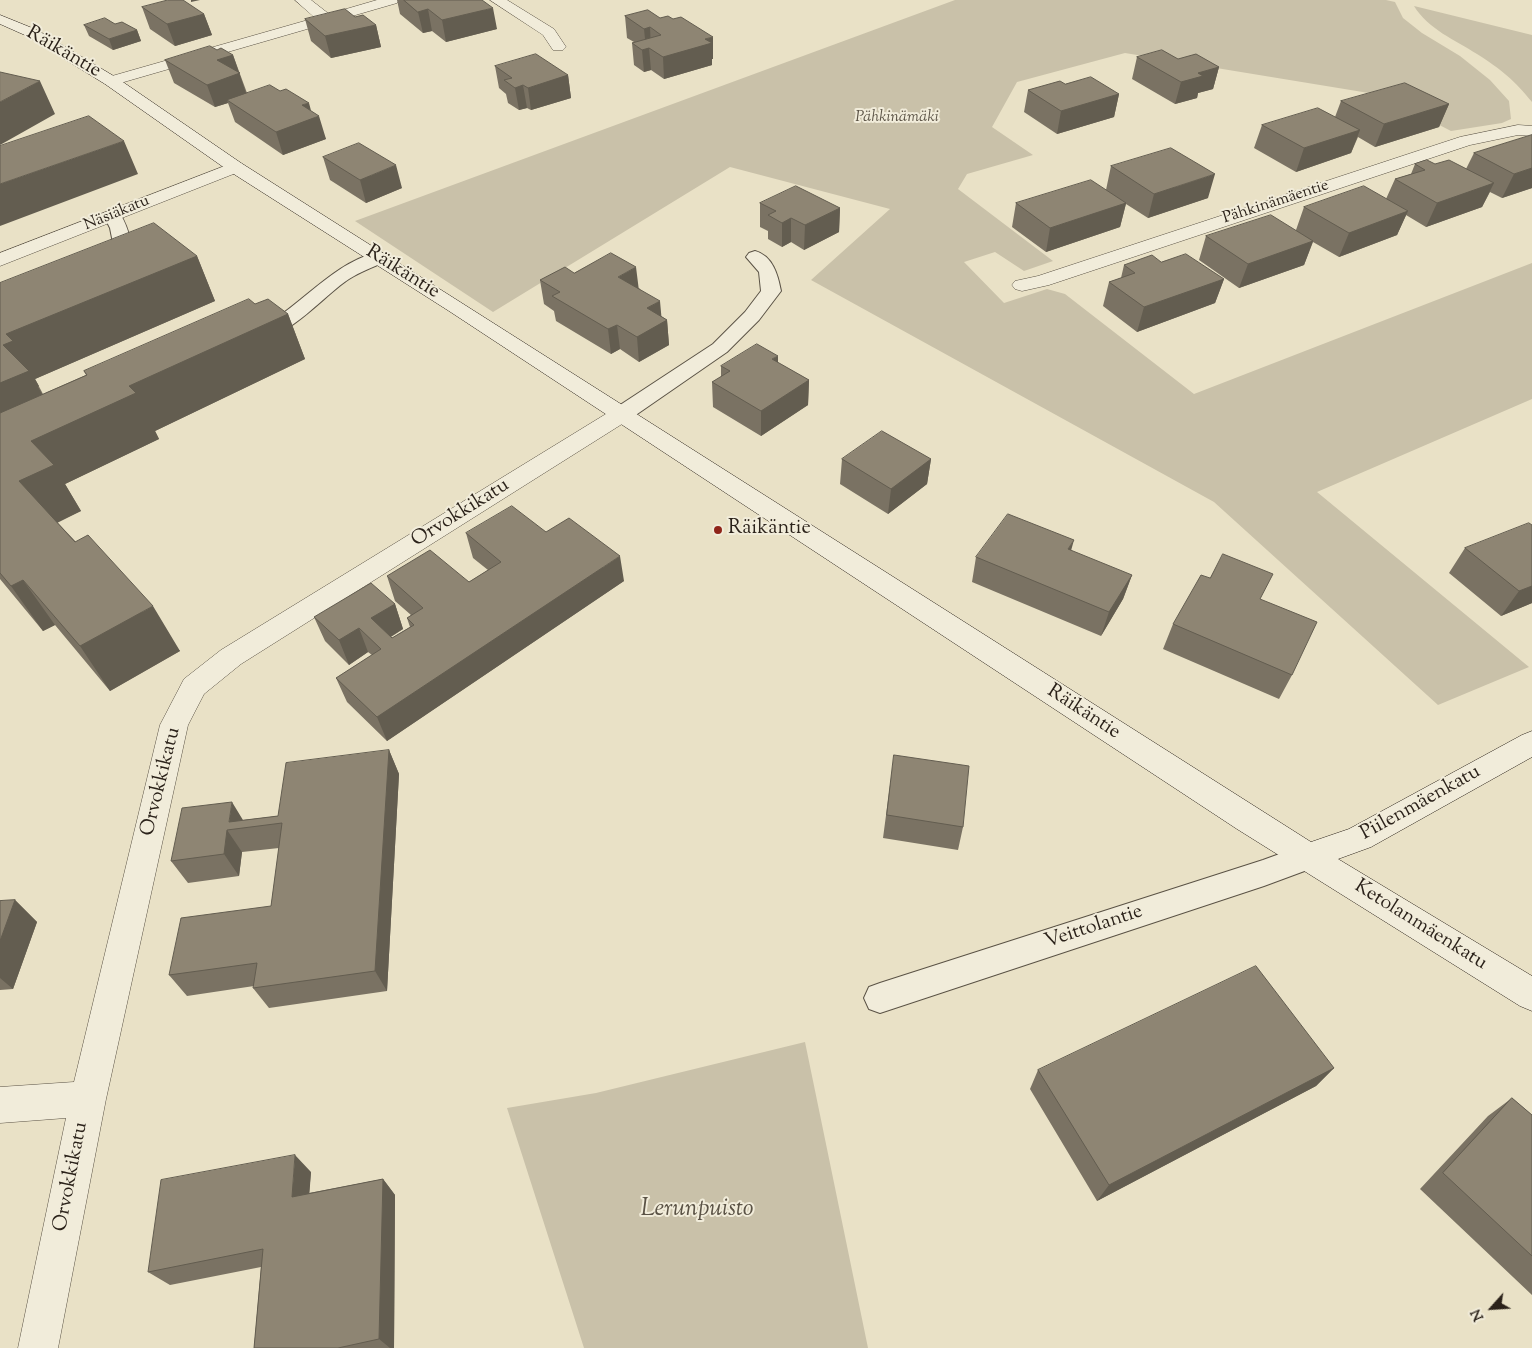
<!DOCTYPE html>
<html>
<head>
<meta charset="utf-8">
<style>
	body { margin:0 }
	#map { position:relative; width:1532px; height:1348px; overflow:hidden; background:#e9e1c6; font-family:"Sorts Mill Goudy",serif }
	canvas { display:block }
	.north { position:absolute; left:1467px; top:1283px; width:50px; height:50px; -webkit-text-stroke:4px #f1ecda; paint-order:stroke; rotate:244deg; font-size:14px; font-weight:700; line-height:20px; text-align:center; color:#2b221a }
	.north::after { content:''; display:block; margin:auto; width:18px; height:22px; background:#2b221a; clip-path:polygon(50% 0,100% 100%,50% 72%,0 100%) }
</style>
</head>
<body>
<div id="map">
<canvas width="1532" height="1348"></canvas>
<div class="north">N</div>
</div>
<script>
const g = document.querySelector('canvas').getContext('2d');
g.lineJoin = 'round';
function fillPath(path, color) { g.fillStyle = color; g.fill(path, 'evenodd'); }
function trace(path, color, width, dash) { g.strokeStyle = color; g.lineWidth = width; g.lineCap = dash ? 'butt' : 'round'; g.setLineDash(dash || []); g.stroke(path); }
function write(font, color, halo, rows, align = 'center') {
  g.font = font + ' "Sorts Mill Goudy",serif'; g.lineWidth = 4; g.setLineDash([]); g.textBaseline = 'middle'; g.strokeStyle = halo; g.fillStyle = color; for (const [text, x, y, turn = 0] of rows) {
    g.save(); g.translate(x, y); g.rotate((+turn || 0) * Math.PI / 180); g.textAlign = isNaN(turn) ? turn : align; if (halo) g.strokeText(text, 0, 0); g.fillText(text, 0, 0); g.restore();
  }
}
const green = new Path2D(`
	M 955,0 L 1386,0 L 1395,2 L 1403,18 L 1422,33 L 1460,56 L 1490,80 L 1509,101 L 1511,119 L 1502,123 L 1451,131 L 1381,95 L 1125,53 L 1017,82 L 992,127 L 1033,155 L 967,174 L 958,189 L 1053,261 L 1024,271 L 995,252 L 964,262 L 1004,303 L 1047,289 L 1065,294 L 1194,394 L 1532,263 L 1532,399 L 1317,492 L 1529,667 L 1438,705 L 1214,502 L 811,280 L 890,209 L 730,167 L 493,312 L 355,221 Z
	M 1414,6 L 1532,35 L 1532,102 C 1515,81 1501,69 1477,54 C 1455,40 1428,29 1414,6 Z
	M 805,1042 L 868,1348 L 584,1348 L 507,1108 L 596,1093 Z`);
const lane = new Path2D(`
	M 113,211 L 119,212 C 126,223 129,233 132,245 C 126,254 104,262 94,259 L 91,255 L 94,251 L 113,243 L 110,228 L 104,216 L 107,212 Z
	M 755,251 C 773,256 778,275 781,291 L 759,320 L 727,352 L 630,419 L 622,421 L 614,419 L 611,414 L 614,409 L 713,344 L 745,312 L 761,291 L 759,272 L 746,257 L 749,253 Z
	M 378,252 L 385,254 L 387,258 L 385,262 C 373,267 360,272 349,279 C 325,294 282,346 252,338 L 249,334 C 256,325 269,323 278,317 C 311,294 338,262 378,252 Z
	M 1307,844 L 1318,848 L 1322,857 L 1318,866 L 1264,886 L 880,1013 L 869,1009 L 864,998 L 869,987 L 880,983 L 1263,860 Z`);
const street = new Path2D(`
	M 295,0 L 311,0 L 329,14 L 377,0 L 399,0 L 397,3 L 117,84 L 105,84 L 103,81 L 105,78 L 315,18 Z
	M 490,0 L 507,0 L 554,29 L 566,47 L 563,50 L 553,50 L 543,35 Z
	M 1518,125 L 1532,126 L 1532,136 L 1518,135 L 1470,145 L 1049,285 L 1022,291 L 1015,289 L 1012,285 L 1015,281 L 1038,276 L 1460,137 Z
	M 235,162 L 241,163 L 244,167 L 241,171 L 0,266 L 0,253 Z
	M 622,407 L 630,409 L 633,414 L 630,419 L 241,664 L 204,694 L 188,725 L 106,1099 L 58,1348 L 18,1348 L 66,1118 L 0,1123 L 0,1087 L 74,1082 L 160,725 L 184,679 L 221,650 L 614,409 Z`);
const secondary = new Path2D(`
	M 0,15 L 37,30 L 117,78 L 241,163 L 1311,842 L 1349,829 L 1522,735 L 1532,731 L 1532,757 L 1371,847 L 1338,859 L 1532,976 L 1532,1011 L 1520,1006 L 1237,829 L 449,311 L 229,171 L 105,84 L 27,36 L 0,24 Z`);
const wall = new Path2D(`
	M 397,0 L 477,0 L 497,29 L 446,42 L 432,31 L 423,33 L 400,14 Z
	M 142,7 L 204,14 L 212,35 L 175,46 L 150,29 Z
	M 648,10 L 713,59 L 712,59 L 712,65 L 664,79 L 651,70 L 644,72 L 634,65 L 632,43 L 634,42 L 627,38 L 625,16 Z
	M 355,17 L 376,25 L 381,47 L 331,58 L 311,41 L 305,19 Z
	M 115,24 L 137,30 L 141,41 L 113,50 L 89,36 L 84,25 Z
	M 217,50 L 233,55 L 247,93 L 311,111 L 326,139 L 283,155 L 235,122 L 228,103 L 215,107 L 174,83 L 165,60 Z
	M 1137,57 L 1178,59 L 1219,67 L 1213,89 L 1198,93 L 1197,98 L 1175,104 L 1132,79 Z
	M 495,66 L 568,75 L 571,98 L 531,110 L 527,108 L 519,110 L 508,103 L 506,94 L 499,88 Z
	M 1065,84 L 1119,94 L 1114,117 L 1057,134 L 1024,112 L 1028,90 Z
	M 1341,101 L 1449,104 L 1439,127 L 1375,147 L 1358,137 L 1351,153 L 1296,172 L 1254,148 L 1262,125 L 1335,117 Z
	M 1532,135 L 1532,188 L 1502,198 L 1490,192 L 1482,207 L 1426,227 L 1406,215 L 1397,235 L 1339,257 L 1313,242 L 1304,265 L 1239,288 L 1199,260 L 1206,236 L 1296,230 L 1304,207 L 1386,199 L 1395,179 L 1411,174 L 1415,164 L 1435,164 L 1466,169 L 1474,153 Z
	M 323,157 L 402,188 L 366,203 L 330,180 Z
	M 1111,166 L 1208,198 L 1148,218 L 1126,204 L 1120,227 L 1046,252 L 1012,227 L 1016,203 L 1106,190 Z
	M 760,203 L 840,208 L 839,232 L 804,250 L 791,242 L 782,247 L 768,239 L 768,231 L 760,227 Z
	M 197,256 L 215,301 L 35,379 L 43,394 L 86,375 L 84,371 L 255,304 L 288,314 L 305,359 L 155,431 L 159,439 L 65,484 L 81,511 L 57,522 L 180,651 L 110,691 L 55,625 L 43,631 L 0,579 L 0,283 Z
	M 1161,262 L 1224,279 L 1215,303 L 1137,332 L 1103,306 L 1109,282 L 1121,278 L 1124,265 Z
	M 574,273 L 639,288 L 661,316 L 667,320 L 669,345 L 639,362 L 620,349 L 611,354 L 556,321 L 554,311 L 544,304 L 540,280 Z
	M 778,363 L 809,380 L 808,405 L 761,436 L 713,407 L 712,382 L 721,377 L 721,366 Z
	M 842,459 L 931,459 L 927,484 L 888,514 L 840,484 Z
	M 1532,525 L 1532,603 L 1501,616 L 1449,573 L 1465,548 Z
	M 546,532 L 624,581 L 387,741 L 347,702 L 336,678 L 372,655 L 368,652 L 349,665 L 325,641 L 314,617 L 395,604 L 403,629 L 391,637 L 392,638 L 410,627 L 407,618 L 411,615 L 395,601 L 387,576 L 469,582 L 488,570 L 473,558 L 466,533 Z
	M 976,557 L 1132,575 L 1123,599 L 1101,636 L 972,582 Z
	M 1260,600 L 1292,675 L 1279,699 L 1163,649 L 1173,624 Z
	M 389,750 L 399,774 L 387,991 L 269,1008 L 253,988 L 254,986 L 187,996 L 169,975 L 271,906 L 279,848 L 242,852 L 239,876 L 188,883 L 171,861 L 243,820 L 278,816 Z
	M 894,755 L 963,827 L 958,850 L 883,838 Z
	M 15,900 L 37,922 L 13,989 L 0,990 L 0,901 Z
	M 1334,1068 L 1316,1086 L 1097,1201 L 1030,1089 L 1038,1070 Z
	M 1512,1098 L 1532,1115 L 1532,1295 L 1420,1189 L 1488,1116 Z
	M 311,1172 L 309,1193 L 383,1179 L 395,1195 L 394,1348 L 254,1348 L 261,1267 L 170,1285 L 148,1272 Z`);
const shadedWall = new Path2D(`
	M 191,0 L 200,0 L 191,2 Z
	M 493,8 L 497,29 L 446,42 L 442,20 Z
	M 428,9 L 432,31 L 423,33 L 418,12 Z
	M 204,14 L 212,35 L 175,46 L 167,24 Z
	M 376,25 L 381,47 L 331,58 L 325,36 Z
	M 650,27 L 651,49 L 649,48 L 651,70 L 644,72 L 642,50 L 646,49 L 644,29 Z
	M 137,30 L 141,41 L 113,50 L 109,39 Z
	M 713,37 L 713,59 L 712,59 L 712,65 L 664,79 L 663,57 L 705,39 Z
	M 233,55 L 247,96 L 227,100 L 228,103 L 215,107 L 207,85 L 217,60 Z
	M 1219,67 L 1213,89 L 1198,93 L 1197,98 L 1175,104 L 1181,82 L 1198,73 Z
	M 568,75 L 571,98 L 531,110 L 528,88 Z
	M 40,81 L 55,114 L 0,145 L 0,102 Z
	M 523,85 L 527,108 L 519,110 L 515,88 Z
	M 1119,94 L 1114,117 L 1057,134 L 1061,111 Z
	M 309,103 L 313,118 L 319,116 L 326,139 L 283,155 L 276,132 L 302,105 Z
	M 1449,104 L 1439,127 L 1375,147 L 1384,124 Z
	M 1360,130 L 1351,153 L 1296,172 L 1304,148 Z
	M 124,141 L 138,174 L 0,226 L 0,184 Z
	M 396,165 L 402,188 L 366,203 L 360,180 Z
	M 1532,168 L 1532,188 L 1502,198 L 1514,174 Z
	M 1215,174 L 1208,198 L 1148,218 L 1154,194 Z
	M 1494,183 L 1482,207 L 1426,227 L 1437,203 Z
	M 1126,203 L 1120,227 L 1046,252 L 1050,228 Z
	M 840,208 L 839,232 L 804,250 L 805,225 Z
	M 1408,211 L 1397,235 L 1339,257 L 1349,233 Z
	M 791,218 L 791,242 L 782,247 L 782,223 Z
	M 1313,241 L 1304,265 L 1239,288 L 1248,264 Z
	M 197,256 L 215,301 L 35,379 L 39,386 L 38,387 L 55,416 L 0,453 L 0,383 L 3,345 L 6,334 Z
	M 636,267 L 639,291 L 618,277 Z
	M 1224,279 L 1215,303 L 1137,332 L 1144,307 Z
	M 660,301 L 662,323 L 667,320 L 669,345 L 639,362 L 637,337 L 647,308 Z
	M 288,314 L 305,359 L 155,431 L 159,439 L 65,484 L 81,511 L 49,527 L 19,481 L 31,441 L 129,386 Z
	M 617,325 L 620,349 L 611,354 L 608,329 Z
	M 778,356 L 778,381 L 772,359 Z
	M 809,380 L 808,405 L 761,436 L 761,411 Z
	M 931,459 L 927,484 L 888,514 L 891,489 Z
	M 1074,540 L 1067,565 L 1068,549 Z
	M 620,556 L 624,581 L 387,741 L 377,717 Z
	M 1132,575 L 1123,599 L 1101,636 L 1109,612 Z
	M 23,580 L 55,625 L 43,631 L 11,586 Z
	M 1532,586 L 1532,603 L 1501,616 L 1519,591 Z
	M 395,604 L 403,629 L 380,643 L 371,618 Z
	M 153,606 L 180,651 L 110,691 L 80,646 Z
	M 359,628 L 368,652 L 349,665 L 339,640 Z
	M 389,750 L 399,774 L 387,991 L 375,971 Z
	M 232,802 L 246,825 L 229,822 Z
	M 227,830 L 242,852 L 239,876 L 224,854 Z
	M 15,900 L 37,922 L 13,989 L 0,978 L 0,941 Z
	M 1334,1068 L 1316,1086 L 1097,1201 L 1109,1185 Z
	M 295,1155 L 311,1172 L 308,1212 L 292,1197 Z
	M 383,1179 L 395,1195 L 394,1348 L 390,1348 L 379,1339 Z`);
const building = new Path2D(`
	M 168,0 L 183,0 L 204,14 L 167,24 L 142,7 Z
	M 404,0 L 482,0 L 493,8 L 442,20 L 428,9 L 418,12 Z
	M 345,9 L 355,17 L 363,15 L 376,25 L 325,36 L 305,19 Z
	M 648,10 L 660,18 L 668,16 L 673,19 L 681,17 L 713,37 L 705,39 L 712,43 L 663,57 L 649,48 L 642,50 L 632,43 L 661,35 L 650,27 L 644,29 L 625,16 Z
	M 105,18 L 115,24 L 122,22 L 137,30 L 109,39 L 84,25 Z
	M 210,46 L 217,50 L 221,48 L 233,55 L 217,60 L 240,73 L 207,85 L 165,60 Z
	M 1162,50 L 1178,59 L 1196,54 L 1219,67 L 1198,73 L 1203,76 L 1181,82 L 1137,57 Z
	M 536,54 L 568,75 L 528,88 L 523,85 L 515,88 L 504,80 L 512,78 L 495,66 Z
	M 0,72 L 40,81 L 0,102 Z
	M 1091,77 L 1119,94 L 1061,111 L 1028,90 L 1060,81 L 1065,84 Z
	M 1405,83 L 1449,104 L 1384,124 L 1341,101 Z
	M 270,85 L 280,91 L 286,89 L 309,103 L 302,105 L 319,116 L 276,132 L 227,100 Z
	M 1318,108 L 1360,130 L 1304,148 L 1262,125 Z
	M 89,116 L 124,141 L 0,184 L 0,146 Z
	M 1532,135 L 1532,168 L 1514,174 L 1474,153 Z
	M 359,143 L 396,165 L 360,180 L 323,157 Z
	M 1171,148 L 1215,174 L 1154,194 L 1111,166 Z
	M 1427,160 L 1435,164 L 1449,160 L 1494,183 L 1437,203 L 1395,179 L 1425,170 L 1415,164 Z
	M 1091,180 L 1126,203 L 1050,228 L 1016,203 Z
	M 796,186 L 840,208 L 805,225 L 791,218 L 782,223 L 768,215 L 776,211 L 760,203 Z
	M 1364,186 L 1408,211 L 1349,233 L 1304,207 Z
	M 1271,215 L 1313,241 L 1248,264 L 1206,236 Z
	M 154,223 L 197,256 L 6,334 L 13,341 L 3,345 L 29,371 L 0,383 L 0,283 Z
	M 611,253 L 636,267 L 618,277 L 660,301 L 647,308 L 667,320 L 637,337 L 617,325 L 608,329 L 552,296 L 560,292 L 540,280 L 565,267 L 574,273 Z
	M 1186,254 L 1224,279 L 1144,307 L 1109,282 L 1135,273 L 1124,265 L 1152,255 L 1161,262 Z
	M 249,299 L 255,304 L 268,299 L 288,314 L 129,386 L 136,393 L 31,441 L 54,465 L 19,481 L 75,542 L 88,535 L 153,606 L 80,646 L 23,580 L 11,586 L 0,573 L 0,413 L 87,375 L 84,371 Z
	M 757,344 L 778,356 L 772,359 L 809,380 L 761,411 L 712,382 L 730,371 L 721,366 Z
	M 882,431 L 931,459 L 891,489 L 842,459 Z
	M 512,506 L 546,532 L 569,518 L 620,556 L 377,717 L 336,678 L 381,649 L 359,628 L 339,640 L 314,617 L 371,583 L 395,604 L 371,618 L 392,638 L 414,625 L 407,618 L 423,608 L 387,576 L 430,550 L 469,582 L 501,562 L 466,533 Z
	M 1008,514 L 1074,540 L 1068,549 L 1132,575 L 1109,612 L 976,557 Z
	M 1529,523 L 1532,525 L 1532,586 L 1519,591 L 1465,548 Z
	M 1223,554 L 1273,574 L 1260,599 L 1317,622 L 1292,675 L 1173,624 L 1201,575 L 1210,578 Z
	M 389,750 L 375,971 L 253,988 L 257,963 L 169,975 L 181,918 L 271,906 L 282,823 L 227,830 L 224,854 L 171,861 L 182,808 L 232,802 L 229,822 L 278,816 L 286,763 Z
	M 894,755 L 969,766 L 963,827 L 887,815 Z
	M 15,900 L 0,941 L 0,901 Z
	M 1256,966 L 1334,1068 L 1109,1185 L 1038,1070 Z
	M 1512,1098 L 1532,1115 L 1532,1256 L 1443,1173 Z
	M 295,1155 L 292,1197 L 383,1179 L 379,1339 L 338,1348 L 254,1348 L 263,1249 L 148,1272 L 161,1180 Z`);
const markers = [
	[718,530,5,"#8f2418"]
];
const farParknames = [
	["Pähkinämäki",897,118]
];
const farStreetnames = [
	["Pähkinämäentie",1276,203,-18],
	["Näsiäkatu",117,214,-22]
];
const streetNames = [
	["Räikäntie",63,53,30],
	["Räikäntie",402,273,32],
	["Orvokkikatu",461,514,-32],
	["Räikäntie",1083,713,33],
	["Orvokkikatu",162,782,-76],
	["Piilenmäenkatu",1421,804,-29],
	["Ketolanmäenkatu",1420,926,32],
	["Veittolantie",1094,928,-18],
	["Orvokkikatu",72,1177,-79]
];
const poiNames = [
	["Räikäntie",728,530]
];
const nearParknames = [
	["Lerunpuisto",697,1211]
];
fillPath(green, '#c9c1a9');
trace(lane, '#5a5245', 2);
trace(street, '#5a5245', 1);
trace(secondary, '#2b221a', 1);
fillPath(lane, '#f1ecda');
fillPath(street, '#f1ecda');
fillPath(secondary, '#f1ecda');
fillPath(wall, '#7a7263');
fillPath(shadedWall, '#635d50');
fillPath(building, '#8e8573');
trace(building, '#635d50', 1);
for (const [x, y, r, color] of markers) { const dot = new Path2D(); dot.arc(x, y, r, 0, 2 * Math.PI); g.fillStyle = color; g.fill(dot); trace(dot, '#f1ecda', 2); }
write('italic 16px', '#5a5245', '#f1ecda', farParknames);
write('16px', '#2b221a', '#f1ecda', farStreetnames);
write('20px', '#2b221a', '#f1ecda', streetNames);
write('20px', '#2b221a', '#f1ecda', poiNames, 'left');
write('italic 24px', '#5a5245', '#f1ecda', nearParknames);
</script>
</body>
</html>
